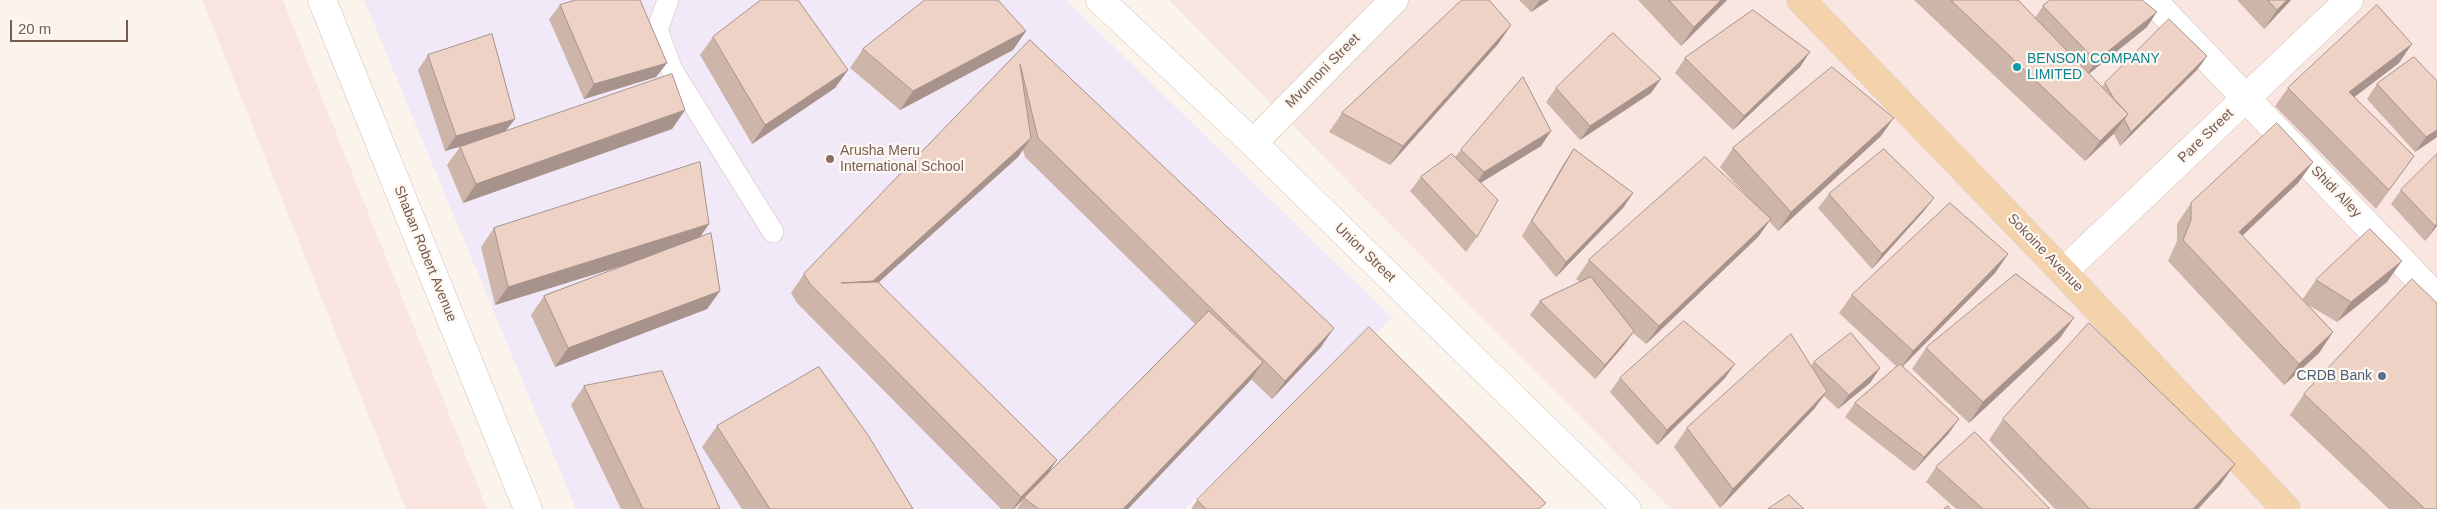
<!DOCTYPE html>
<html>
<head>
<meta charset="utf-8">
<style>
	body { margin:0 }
	#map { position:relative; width:2437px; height:509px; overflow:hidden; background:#fbf4ec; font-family:Helvetica,sans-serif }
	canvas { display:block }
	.scale { position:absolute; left:10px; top:20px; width:118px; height:22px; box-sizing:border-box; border:2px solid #755a50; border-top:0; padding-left:6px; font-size:15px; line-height:18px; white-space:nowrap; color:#755a50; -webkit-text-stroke:4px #fef8f2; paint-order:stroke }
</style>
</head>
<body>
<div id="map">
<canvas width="2437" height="509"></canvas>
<div class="scale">20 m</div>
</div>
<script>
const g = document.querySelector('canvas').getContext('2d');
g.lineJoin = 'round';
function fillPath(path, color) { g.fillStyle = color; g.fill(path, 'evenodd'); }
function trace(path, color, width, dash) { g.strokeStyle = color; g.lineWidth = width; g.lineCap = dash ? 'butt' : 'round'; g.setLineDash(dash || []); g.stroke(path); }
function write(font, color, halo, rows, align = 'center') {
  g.font = font + ' Helvetica,sans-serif'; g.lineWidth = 4.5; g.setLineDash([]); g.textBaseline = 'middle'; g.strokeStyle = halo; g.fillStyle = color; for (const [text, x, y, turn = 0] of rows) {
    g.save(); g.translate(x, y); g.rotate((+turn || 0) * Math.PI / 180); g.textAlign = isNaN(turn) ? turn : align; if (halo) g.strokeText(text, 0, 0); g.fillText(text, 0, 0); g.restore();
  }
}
const commercial = new Path2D(`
	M 202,0 L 283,0 L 487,509 L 406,509 Z
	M 1169,0 L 2437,0 L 2437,509 L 1671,509 Z`);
const education = new Path2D(`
	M 364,0 L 1066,0 L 1392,318 L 1185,509 L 576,509 Z`);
const lane = new Path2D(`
	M 668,0 L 657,30 L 672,70 L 773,232`);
const street = new Path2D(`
	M 322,0 L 528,509
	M 1100,0 L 1253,143 L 1627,509
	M 2152,0 L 2437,298
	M 1253,143 L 1394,0
	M 2063,272 L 2349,0`);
const primary = new Path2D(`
	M 1801,0 L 2063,272 L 2286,509`);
const wall = new Path2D(`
	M 1519,0 L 1549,0 L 1531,12 Z
	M 1638,0 L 1727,0 L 1681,46 Z
	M 1914,0 L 2018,0 L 2035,18 L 2043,6 L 2147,27 L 2089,74 L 2102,87 L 2105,83 L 2207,56 L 2197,70 L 2120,146 L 2114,134 L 2085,161 Z
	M 2237,0 L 2291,0 L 2264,29 Z
	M 560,5 L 667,63 L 656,77 L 584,99 L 549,19 Z
	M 1511,25 L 1498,44 L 1390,165 L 1329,132 L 1342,113 Z
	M 1026,31 L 1013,50 L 900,110 L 850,68 L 863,49 Z
	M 713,37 L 848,70 L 835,88 L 752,144 L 700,55 Z
	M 1030,40 L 1321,347 L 1272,399 L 1251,379 L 1128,509 L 1017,509 L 1022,501 L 1014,509 L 1001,509 L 797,303 L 791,293 L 804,274 ZM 1023,150 L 1025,157 L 1195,324 L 1046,476 L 879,282 L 1018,157 Z
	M 428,55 L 506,131 L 685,110 L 672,129 L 463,203 L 447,165 L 460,147 L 445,151 L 418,70 Z
	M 1685,58 L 1800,67 L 1733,130 L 1675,73 Z
	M 2399,63 L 2354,97 L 2414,156 L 2376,209 L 2275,106 L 2288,88 Z
	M 2377,84 L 2437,137 L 2415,152 L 2367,99 Z
	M 1556,88 L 1651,93 L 1580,140 L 1546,102 Z
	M 1551,131 L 1541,146 L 1481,182 L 1477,237 L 1466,252 L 1410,191 L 1421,177 L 1455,157 L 1461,150 Z
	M 1881,136 L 1778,231 L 1769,221 L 1758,237 L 1646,344 L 1633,333 L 1624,345 L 1595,379 L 1530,315 L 1540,301 L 1580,282 L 1576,279 L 1589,260 L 1746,195 L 1720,167 L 1733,148 Z
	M 1574,149 L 1633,193 L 1623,208 L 1556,277 L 1522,236 L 1564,163 Z
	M 2313,162 L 2298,183 L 2242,236 L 2302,300 L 2316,280 L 2387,282 L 2337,322 L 2308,305 L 2333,332 L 2319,353 L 2284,385 L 2168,261 L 2177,241 L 2177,224 L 2191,203 Z
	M 2401,190 L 2437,226 L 2425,241 L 2391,204 Z
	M 1829,194 L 1934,198 L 1923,212 L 1872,269 L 1818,208 Z
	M 494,228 L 700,237 L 720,291 L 707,309 L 555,367 L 531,315 L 544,296 L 628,264 L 495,305 L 481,247 Z
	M 2008,254 L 1995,273 L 1902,367 L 1949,433 L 1914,471 L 1845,417 L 1855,403 L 1897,367 L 1839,313 L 1852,295 Z
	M 2060,338 L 1969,423 L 1912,369 L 1926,348 Z
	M 1814,362 L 1880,368 L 1870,383 L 1838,409 L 1824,396 L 1814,409 L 1720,508 L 1674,447 L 1687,428 L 1811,366 Z
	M 1620,378 L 1725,378 L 1657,445 L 1610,392 Z
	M 584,386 L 720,509 L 621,509 L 571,405 Z
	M 2304,394 L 2437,509 L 2389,509 L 2290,415 Z
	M 2003,419 L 2235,464 L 2220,485 L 2198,509 L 2055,509 L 1989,440 Z
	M 717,426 L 913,509 L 742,509 L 702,447 Z
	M 1936,467 L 2049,509 L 1956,509 L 1926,482 Z
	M 1197,500 L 1541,509 L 1191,509 Z`);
const shadedWall = new Path2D(`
	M 1540,0 L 1549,0 L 1531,12 Z
	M 1721,0 L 1727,0 L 1681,46 L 1694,27 Z
	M 2287,0 L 2291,0 L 2264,29 L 2277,10 Z
	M 2157,12 L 2147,27 L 2086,76 L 2096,61 Z
	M 1511,25 L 1498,44 L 1390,165 L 1403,146 Z
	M 1026,31 L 1013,50 L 900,110 L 913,91 Z
	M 2412,44 L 2399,63 L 2336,111 L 2349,92 Z
	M 1810,52 L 1800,67 L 1733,130 L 1744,116 Z
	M 2207,56 L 2197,70 L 2120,146 L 2131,132 Z
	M 667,63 L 656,77 L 584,99 L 594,84 Z
	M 848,70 L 835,88 L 752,144 L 765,125 Z
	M 1661,79 L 1651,93 L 1580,140 L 1590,126 Z
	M 685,110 L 672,129 L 463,203 L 476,184 Z
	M 2128,114 L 2113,134 L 2085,161 L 2100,141 Z
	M 1894,118 L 1881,136 L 1778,231 L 1791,212 Z
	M 515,119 L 504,133 L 445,151 L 456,136 Z
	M 2437,130 L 2437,137 L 2415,152 L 2426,137 Z
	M 1551,131 L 1541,146 L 1474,187 L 1484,172 Z
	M 1031,138 L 1018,157 L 860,299 L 841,283 Z
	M 2313,162 L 2298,183 L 2224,253 L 2239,232 Z
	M 1633,193 L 1623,208 L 1556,277 L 1566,262 Z
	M 1934,198 L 1923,212 L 1872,269 L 1882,254 Z
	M 1771,219 L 1758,237 L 1646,344 L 1659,326 Z
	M 709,224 L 696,243 L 495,305 L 508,287 Z
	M 2437,224 L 2437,226 L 2425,241 L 2435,226 Z
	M 2008,254 L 1995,273 L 1900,369 L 1913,351 Z
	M 2402,261 L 2387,282 L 2337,322 L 2351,302 Z
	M 720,291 L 707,309 L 555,367 L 568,348 Z
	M 2074,318 L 2060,338 L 1969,423 L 1983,402 Z
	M 1334,328 L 1321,347 L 1272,399 L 1285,381 Z
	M 1634,331 L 1624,345 L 1595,379 L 1605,365 Z
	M 2333,332 L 2319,353 L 2284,385 L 2299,364 Z
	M 1263,362 L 1250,381 L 1128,509 L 1123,509 Z
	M 1735,364 L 1725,378 L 1657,445 L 1667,430 Z
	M 1880,368 L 1870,383 L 1838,409 L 1849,395 Z
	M 1827,391 L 1814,409 L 1720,508 L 1733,489 Z
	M 1959,419 L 1949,433 L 1914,471 L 1924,457 Z
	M 1057,460 L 1044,479 L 1024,498 L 1014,509 L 1013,509 L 1021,497 Z
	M 2235,464 L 2220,485 L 2198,509 L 2193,509 Z`);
const building = new Path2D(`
	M 576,0 L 640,0 L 667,63 L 594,84 L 560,5 Z
	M 761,0 L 798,0 L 848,70 L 765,125 L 713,37 Z
	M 925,0 L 998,0 L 1026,31 L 913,91 L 863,49 Z
	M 1462,0 L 1489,0 L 1511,25 L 1403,146 L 1342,113 Z
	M 1669,0 L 1721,0 L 1694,27 Z
	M 1951,0 L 2018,0 L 2128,114 L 2100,141 Z
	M 2050,0 L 2142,0 L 2157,12 L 2096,61 L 2043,6 Z
	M 2268,0 L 2287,0 L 2277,10 Z
	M 2377,5 L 2412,44 L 2349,92 L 2414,156 L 2389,190 L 2288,88 Z
	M 1753,10 L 1810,52 L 1744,116 L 1685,58 Z
	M 2169,19 L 2207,56 L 2131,132 L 2124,119 L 2128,114 L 2114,99 L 2105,83 Z
	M 1613,33 L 1661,79 L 1590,126 L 1556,88 Z
	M 492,34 L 515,119 L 456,136 L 428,55 Z
	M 1030,40 L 1334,328 L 1285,381 L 1038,138 L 1020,64 L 1031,138 L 873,281 L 841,283 L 878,282 L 1057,460 L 1021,497 L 810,284 L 804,274 Z
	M 2414,57 L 2437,81 L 2437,130 L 2426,137 L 2377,84 Z
	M 1832,67 L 1894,118 L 1791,212 L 1733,148 Z
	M 672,74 L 685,110 L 476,184 L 460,147 Z
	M 1523,77 L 1551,131 L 1484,172 L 1461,150 Z
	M 2277,123 L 2313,162 L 2239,232 L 2333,332 L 2299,364 L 2183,240 L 2191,220 L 2191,203 Z
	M 1574,149 L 1633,193 L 1566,262 L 1532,221 Z
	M 1884,149 L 1934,198 L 1882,254 L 1829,194 Z
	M 1452,154 L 1498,200 L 1477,237 L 1421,177 Z
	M 2437,154 L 2437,224 L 2435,226 L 2401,190 Z
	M 1705,157 L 1771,219 L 1659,326 L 1589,260 Z
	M 700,162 L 709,224 L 508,287 L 494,228 Z
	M 1950,203 L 2008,254 L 1913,351 L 1852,295 Z
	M 2370,229 L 2402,261 L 2351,302 L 2316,280 Z
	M 711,233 L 720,291 L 568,348 L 544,296 Z
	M 2016,274 L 2074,318 L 1983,402 L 1926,348 Z
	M 1591,277 L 1634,331 L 1605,365 L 1540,301 Z
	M 2412,279 L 2437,303 L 2437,509 L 2425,509 L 2304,394 Z
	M 1209,311 L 1263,362 L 1123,509 L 1039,509 L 1024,498 Z
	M 1684,321 L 1735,364 L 1667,430 L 1620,378 Z
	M 2089,323 L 2235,464 L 2193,509 L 2090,509 L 2003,419 Z
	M 1369,327 L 1546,503 L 1539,509 L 1206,509 L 1197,500 Z
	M 1851,333 L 1880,368 L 1849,395 L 1814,362 Z
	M 1791,334 L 1827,391 L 1733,489 L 1687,428 Z
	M 1900,364 L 1959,419 L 1924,457 L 1855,403 Z
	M 819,367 L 868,435 L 913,509 L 770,509 L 717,426 Z
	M 662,371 L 720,509 L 643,509 L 584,386 Z
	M 1975,432 L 2049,508 L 2049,509 L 1983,509 L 1936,467 Z
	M 1789,495 L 1804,509 L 1768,509 Z
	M 1948,506 L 1950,509 L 1944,509 Z`);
const markers = [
	[2017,67,5,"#0f9aa8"],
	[830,159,5,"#8d6e63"],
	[2382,376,5,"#5c6f8a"]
];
const cultureNames = [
	["BENSON COMPANY",2027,59],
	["LIMITED",2027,75]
];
const streetNames = [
	["Mvumoni Street",1323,71,-45],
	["Pare Street",2206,136,-44],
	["Shidi Alley",2336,192,46],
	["Union Street",1365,253,44],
	["Sokoine Avenue",2045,253,46],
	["Shaban Robert Avenue",425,254,68]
];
const educationNames = [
	["Arusha Meru",840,151],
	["International School",840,167]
];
const serviceNames = [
	["CRDB Bank",2372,376]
];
fillPath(commercial, '#fae6e1');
fillPath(education, '#f1e8f8');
trace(lane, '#cfbeb4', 22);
trace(street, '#cfbeb4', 29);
trace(primary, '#d8d1ce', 29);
trace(lane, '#fff', 21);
trace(street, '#fff', 28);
trace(primary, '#f4d2ab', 28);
fillPath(wall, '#ceb5aa');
fillPath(shadedWall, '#a7938b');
fillPath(building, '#efd2c6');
trace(building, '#a7938b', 1);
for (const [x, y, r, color] of markers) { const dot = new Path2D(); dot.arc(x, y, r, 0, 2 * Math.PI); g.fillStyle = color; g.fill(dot); trace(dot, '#fef8f2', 2); }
write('14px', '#0d838f', '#fef8f2', cultureNames, 'left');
write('14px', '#755a50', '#fef8f2', streetNames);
write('14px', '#785e54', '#fef8f2', educationNames, 'left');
write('14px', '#4e5e75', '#fef8f2', serviceNames, 'right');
</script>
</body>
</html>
